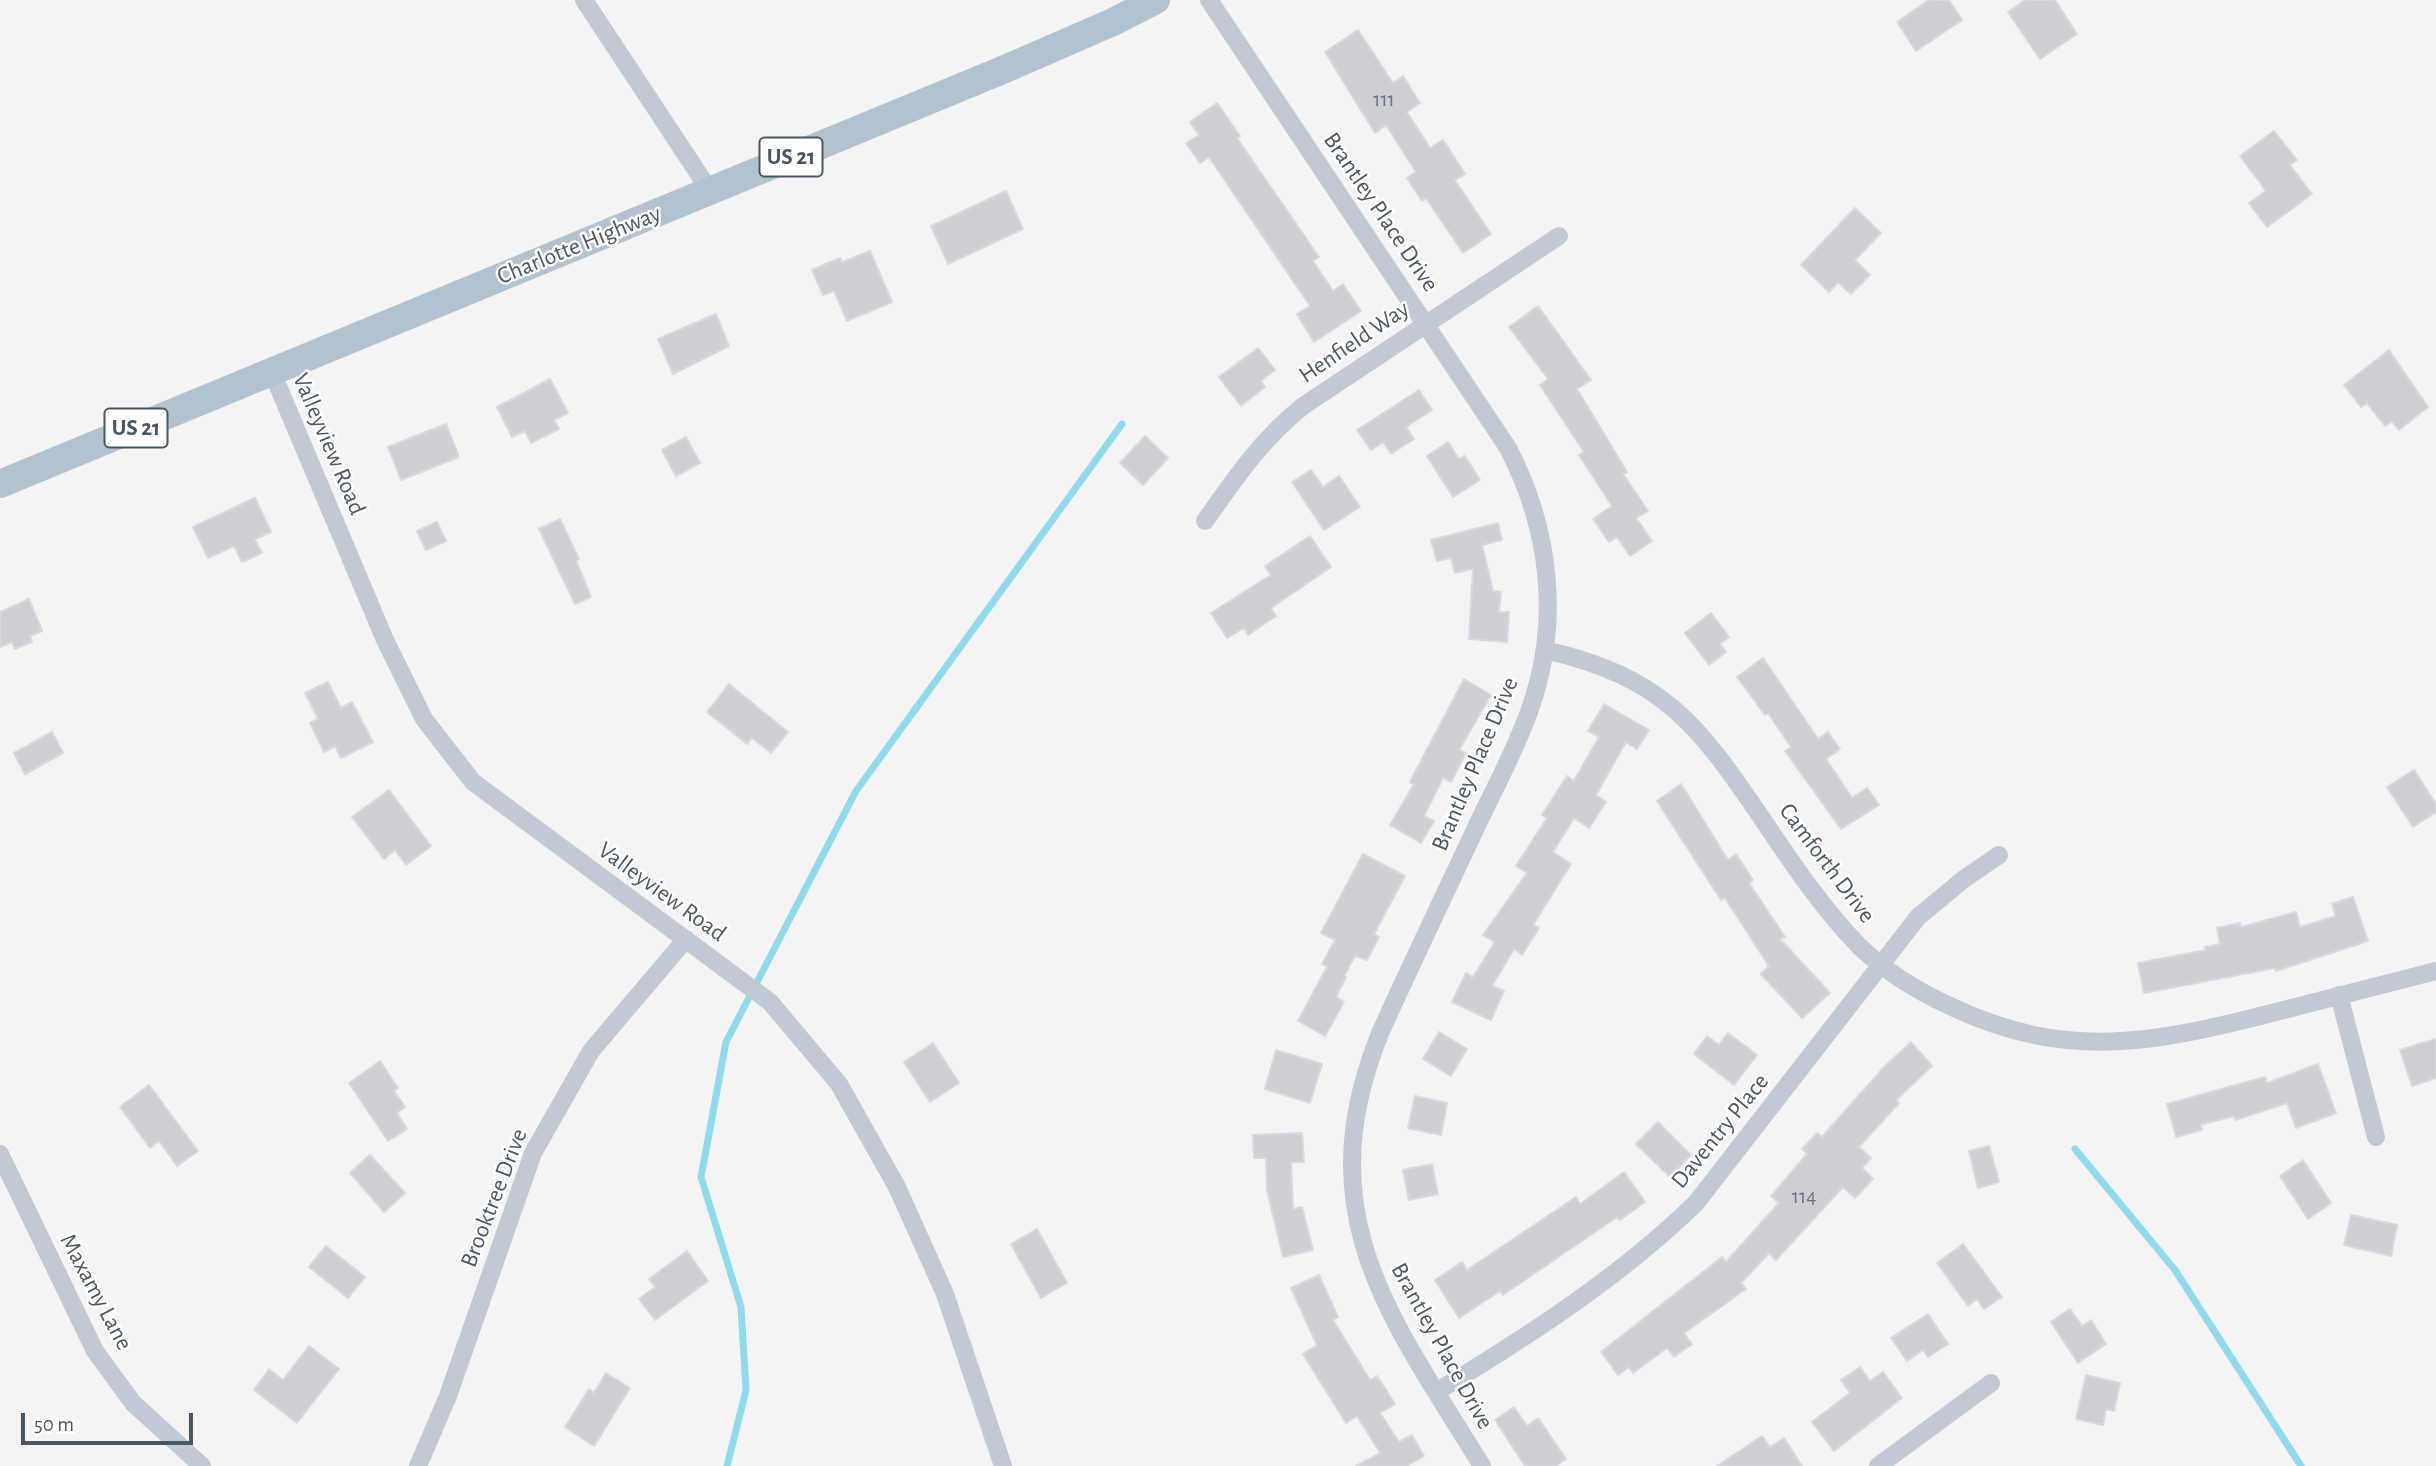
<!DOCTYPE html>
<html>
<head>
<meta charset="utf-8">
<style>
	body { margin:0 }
	#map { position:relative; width:2436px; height:1466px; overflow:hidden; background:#f5f3f3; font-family:"Alegreya Sans",sans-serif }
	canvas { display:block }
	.scale { position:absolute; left:21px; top:1413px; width:172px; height:32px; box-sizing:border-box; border:4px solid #4a5661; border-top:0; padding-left:9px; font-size:21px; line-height:24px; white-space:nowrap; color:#4a5661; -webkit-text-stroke:5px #fff; paint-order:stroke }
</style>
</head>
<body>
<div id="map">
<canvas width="2436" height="1466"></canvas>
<div class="scale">50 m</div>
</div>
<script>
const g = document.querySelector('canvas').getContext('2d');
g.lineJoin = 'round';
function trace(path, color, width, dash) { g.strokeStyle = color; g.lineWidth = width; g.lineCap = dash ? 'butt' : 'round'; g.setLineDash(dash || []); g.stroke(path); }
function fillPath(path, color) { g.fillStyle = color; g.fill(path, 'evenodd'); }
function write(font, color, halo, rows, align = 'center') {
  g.font = font + ' "Alegreya Sans",sans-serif'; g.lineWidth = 5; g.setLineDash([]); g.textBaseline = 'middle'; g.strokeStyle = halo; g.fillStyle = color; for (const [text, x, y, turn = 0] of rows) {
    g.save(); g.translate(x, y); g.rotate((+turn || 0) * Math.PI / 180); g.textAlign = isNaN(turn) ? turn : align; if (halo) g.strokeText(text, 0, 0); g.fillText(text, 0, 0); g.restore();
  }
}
const stream = new Path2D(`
	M 2075,1149 L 2175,1270 L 2301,1466
	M 727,1466 L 746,1390 L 741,1307 L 701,1177 L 726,1042 L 856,791 L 1122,424`);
const building = new Path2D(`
	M 1929,0 L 1949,0 L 1962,20 L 1916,51 L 1897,22 Z
	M 2025,0 L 2055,0 L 2077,34 L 2040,59 L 2008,12 Z
	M 1358,30 L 1393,83 L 1403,76 L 1420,103 L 1407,112 L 1430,148 L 1443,140 L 1465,174 L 1455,180 L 1491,234 L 1463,253 L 1426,198 L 1422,201 L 1407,178 L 1416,172 L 1386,125 L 1375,133 L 1325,52 Z
	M 1217,103 L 1240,136 L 1237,138 L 1319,257 L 1313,261 L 1333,291 L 1343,284 L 1361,311 L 1314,342 L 1297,314 L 1310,306 L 1209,157 L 1200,163 L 1186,143 L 1199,135 L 1190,122 Z
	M 2274,131 L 2297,160 L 2290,165 L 2312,194 L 2267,227 L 2249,203 L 2266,191 L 2240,156 Z
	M 1006,191 L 1023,229 L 948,264 L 931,226 Z
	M 1855,208 L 1881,233 L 1855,260 L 1870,275 L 1851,294 L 1838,282 L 1829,292 L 1801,265 Z
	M 870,251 L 892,302 L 847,321 L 834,291 L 823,295 L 812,270 L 840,258 L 842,262 Z
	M 1538,306 L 1591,380 L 1577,389 L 1627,472 L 1623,474 L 1648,511 L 1636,518 L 1652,541 L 1630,556 L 1617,537 L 1609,542 L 1593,519 L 1612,506 L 1579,455 L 1584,452 L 1540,385 L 1548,379 L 1509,327 Z
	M 716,314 L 729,346 L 673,374 L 658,339 Z
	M 1258,348 L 1275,370 L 1261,381 L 1265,387 L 1241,406 L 1219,377 Z
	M 2389,350 L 2428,407 L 2399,430 L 2392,421 L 2385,426 L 2367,403 L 2361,407 L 2344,385 Z
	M 550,379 L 568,413 L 554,420 L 559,429 L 531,443 L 525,431 L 512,437 L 497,407 Z
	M 1419,390 L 1432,410 L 1406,427 L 1414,439 L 1391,454 L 1383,442 L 1371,450 L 1357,430 Z
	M 446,424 L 459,457 L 401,480 L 388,447 Z
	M 1145,436 L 1168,458 L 1143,485 L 1120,463 Z
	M 686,437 L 700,463 L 676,476 L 662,450 Z
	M 1448,442 L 1459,459 L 1465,456 L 1480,480 L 1453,497 L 1427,456 Z
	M 1311,470 L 1323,487 L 1339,476 L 1360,507 L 1324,530 L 1292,482 Z
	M 255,498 L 271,532 L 255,539 L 262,553 L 242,562 L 234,546 L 208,558 L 193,527 Z
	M 560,519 L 579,559 L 576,561 L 591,597 L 575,604 L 539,529 Z
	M 437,522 L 446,541 L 426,550 L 417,531 Z
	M 1498,523 L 1502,540 L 1482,545 L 1493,591 L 1501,592 L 1499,612 L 1509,612 L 1507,642 L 1469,639 L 1473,569 L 1455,573 L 1451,558 L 1437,561 L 1431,540 Z
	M 1310,536 L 1331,567 L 1271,608 L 1276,616 L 1248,635 L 1244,628 L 1227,638 L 1211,613 L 1271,575 L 1265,566 Z
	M 29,599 L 42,631 L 30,636 L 32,642 L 15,649 L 12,642 L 0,647 L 0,612 Z
	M 1711,613 L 1729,637 L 1720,644 L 1726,652 L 1709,665 L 1685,633 Z
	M 1763,658 L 1818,739 L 1828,732 L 1840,749 L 1826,759 L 1852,798 L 1867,788 L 1879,805 L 1841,829 L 1785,751 L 1791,747 L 1768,713 L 1765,715 L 1737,677 Z
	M 1464,679 L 1491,695 L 1459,750 L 1466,753 L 1451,782 L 1443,778 L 1424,816 L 1434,821 L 1421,843 L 1390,825 L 1414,784 L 1410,782 Z
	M 328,682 L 341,708 L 352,702 L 373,742 L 341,758 L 335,746 L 324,752 L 310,723 L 318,719 L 305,693 Z
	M 729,684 L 788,732 L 771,753 L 752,738 L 747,744 L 707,712 Z
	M 1604,704 L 1649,730 L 1637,749 L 1626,742 L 1596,795 L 1606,802 L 1589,828 L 1574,818 L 1553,852 L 1571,864 L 1533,925 L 1539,928 L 1522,955 L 1514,949 L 1492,986 L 1504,991 L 1491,1020 L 1452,1002 L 1466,973 L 1473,977 L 1495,942 L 1483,935 L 1527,873 L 1516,866 L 1547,818 L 1542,815 L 1567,776 L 1574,781 L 1599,737 L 1588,731 Z
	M 52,732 L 63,753 L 25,774 L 14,753 Z
	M 2414,770 L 2436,804 L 2436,812 L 2413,827 L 2387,787 Z
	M 1681,784 L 1728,860 L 1736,854 L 1753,880 L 1749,883 L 1785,937 L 1780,939 L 1830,993 L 1802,1018 L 1761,974 L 1769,966 L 1725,898 L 1721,900 L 1657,801 Z
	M 389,790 L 431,846 L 406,865 L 395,850 L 384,859 L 352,817 Z
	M 1363,854 L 1405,876 L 1374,934 L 1379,937 L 1367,960 L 1355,956 L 1344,976 L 1346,977 L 1336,997 L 1344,1002 L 1325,1036 L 1298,1021 L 1327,967 L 1322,964 L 1335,940 L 1321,933 Z
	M 2353,897 L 2368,941 L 2276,971 L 2275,968 L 2144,993 L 2138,963 L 2206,950 L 2205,947 L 2220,944 L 2217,928 L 2240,923 L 2241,927 L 2296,912 L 2300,927 L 2336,916 L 2332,904 Z
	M 1439,1032 L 1467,1049 L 1451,1076 L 1423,1059 Z
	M 1728,1033 L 1757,1055 L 1734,1085 L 1694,1054 L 1707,1036 L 1719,1045 Z
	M 2436,1039 L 2436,1078 L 2412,1086 L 2400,1050 Z
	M 1911,1042 L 1932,1066 L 1896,1100 L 1899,1103 L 1859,1147 L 1871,1158 L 1862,1168 L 1873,1179 L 1855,1198 L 1843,1187 L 1776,1260 L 1769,1253 L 1741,1283 L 1746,1289 L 1684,1333 L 1692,1344 L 1674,1357 L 1667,1348 L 1633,1373 L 1629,1367 L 1618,1375 L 1601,1352 L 1722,1257 L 1726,1262 L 1779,1203 L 1771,1196 L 1807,1154 L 1802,1149 L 1817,1133 L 1822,1137 L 1885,1066 Z
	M 933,1043 L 959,1083 L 930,1102 L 904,1062 Z
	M 1276,1050 L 1322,1064 L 1310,1103 L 1265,1089 Z
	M 380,1061 L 398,1088 L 394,1091 L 405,1107 L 397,1113 L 407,1129 L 388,1141 L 349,1083 Z
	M 2318,1064 L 2336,1113 L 2296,1128 L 2287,1103 L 2235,1120 L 2234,1116 L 2200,1125 L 2202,1130 L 2176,1137 L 2167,1104 L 2265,1077 L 2267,1083 Z
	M 149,1085 L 198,1151 L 177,1166 L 159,1141 L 150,1148 L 120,1107 Z
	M 1415,1096 L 1447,1103 L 1441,1135 L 1408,1128 Z
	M 1658,1122 L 1691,1155 L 1670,1177 L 1636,1144 Z
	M 1302,1133 L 1304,1162 L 1291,1162 L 1293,1209 L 1302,1207 L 1313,1250 L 1283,1257 L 1267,1190 L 1266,1158 L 1254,1158 L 1253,1135 Z
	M 1989,1146 L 1999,1182 L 1978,1188 L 1969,1151 Z
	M 370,1155 L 405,1193 L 384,1212 L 350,1173 Z
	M 2303,1160 L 2331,1203 L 2308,1219 L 2280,1176 Z
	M 1432,1164 L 1438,1194 L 1409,1200 L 1403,1170 Z
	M 1624,1172 L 1645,1202 L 1620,1220 L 1617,1217 L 1503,1295 L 1500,1291 L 1459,1318 L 1435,1280 L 1462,1262 L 1467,1270 L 1576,1197 L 1580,1204 Z
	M 2351,1215 L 2397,1225 L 2391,1256 L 2344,1245 Z
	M 1037,1229 L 1067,1283 L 1041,1298 L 1011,1244 Z
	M 1963,1244 L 2002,1297 L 1984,1309 L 1977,1299 L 1968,1306 L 1937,1263 Z
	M 326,1246 L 365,1277 L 348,1298 L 309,1267 Z
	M 687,1251 L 708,1281 L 655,1320 L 639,1299 L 655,1287 L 649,1279 Z
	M 1319,1275 L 1338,1317 L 1333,1320 L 1370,1380 L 1377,1376 L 1395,1404 L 1380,1413 L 1399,1442 L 1412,1435 L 1424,1456 L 1407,1466 L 1356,1466 L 1380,1453 L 1357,1416 L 1346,1423 L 1303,1354 L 1317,1345 L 1291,1288 Z
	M 2070,1309 L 2082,1326 L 2091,1320 L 2106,1344 L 2078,1363 L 2051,1322 Z
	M 1928,1314 L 1948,1344 L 1928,1357 L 1923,1350 L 1907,1361 L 1891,1338 Z
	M 309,1346 L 339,1369 L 297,1423 L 254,1390 L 269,1369 L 283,1380 Z
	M 1860,1367 L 1870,1381 L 1883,1372 L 1902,1398 L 1834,1451 L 1812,1422 L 1850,1393 L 1841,1380 Z
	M 606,1373 L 630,1388 L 594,1446 L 565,1427 L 589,1389 L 594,1393 Z
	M 2086,1375 L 2120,1383 L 2114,1411 L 2106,1409 L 2103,1425 L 2076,1419 Z
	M 1514,1407 L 1527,1426 L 1538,1418 L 1566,1459 L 1556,1466 L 1525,1466 L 1495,1420 Z
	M 1762,1436 L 1770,1447 L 1784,1438 L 1802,1466 L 1717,1466 Z`);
const street = new Path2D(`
	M 584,0 L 710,191
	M 1209,0 L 1508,448 C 1550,529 1561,621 1530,709 C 1515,752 1492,793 1473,834 C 1442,900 1411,965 1381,1031 C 1306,1214 1390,1316 1482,1466
	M 272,372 L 385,640 L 424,719 L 473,782 L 770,1002 L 839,1084 L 897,1187 L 945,1294 L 1003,1466
	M 1205,521 C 1236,477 1261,440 1303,406 L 1559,236
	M 1545,650 C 1663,677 1698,724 1763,820 C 1792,863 1822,908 1859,946 C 1885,971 1919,992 1952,1007 C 2067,1061 2154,1043 2272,1013 C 2326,999 2381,985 2436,971
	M 2339,995 L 2376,1137
	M 0,1154 L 95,1351 L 133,1403 L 202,1466
	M 1436,1392 C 1527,1337 1620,1277 1696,1203 L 1918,917 L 1964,879 L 1999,855
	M 418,1466 L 448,1396 L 533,1153 L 591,1051 L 686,939
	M 1878,1466 L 1991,1383`);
const primary = new Path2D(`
	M 0,484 L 1005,69 L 1113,22 L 1156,0`);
const numberNames = [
	["111",1384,100],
	["114",1804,1197]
];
const shields = [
	[791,157,63],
	[136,428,63]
];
const shieldNames = [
	["US 21",791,157],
	["US 21",136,428]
];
const streetNames = [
	["Brantley Place Drive",1381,212,56],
	["Charlotte Highway",579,245,-22],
	["Henfield Way",1354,342,-34],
	["Valleyview Road",329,444,67],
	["Brantley Place Drive",1475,764,-67],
	["Camforth Drive",1827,863,53],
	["Valleyview Road",662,892,36],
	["Daventry Place",1720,1131,-51],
	["Brooktree Drive",494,1198,-69],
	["Maxamy Lane",96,1292,62],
	["Brantley Place Drive",1442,1346,61]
];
trace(stream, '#90daee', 7);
fillPath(building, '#cdcfd5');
trace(building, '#d7d9de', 2);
trace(street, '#c1cad2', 18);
trace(primary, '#b3c2d1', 28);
write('21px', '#6b747e', null, numberNames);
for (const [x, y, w] of shields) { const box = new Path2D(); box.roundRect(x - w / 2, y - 19.5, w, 39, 5); g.fillStyle = '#fff'; g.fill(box); trace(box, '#4a5661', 2); }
write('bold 23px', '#4a5661', null, shieldNames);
write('24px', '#4a5661', '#fff', streetNames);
</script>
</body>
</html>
